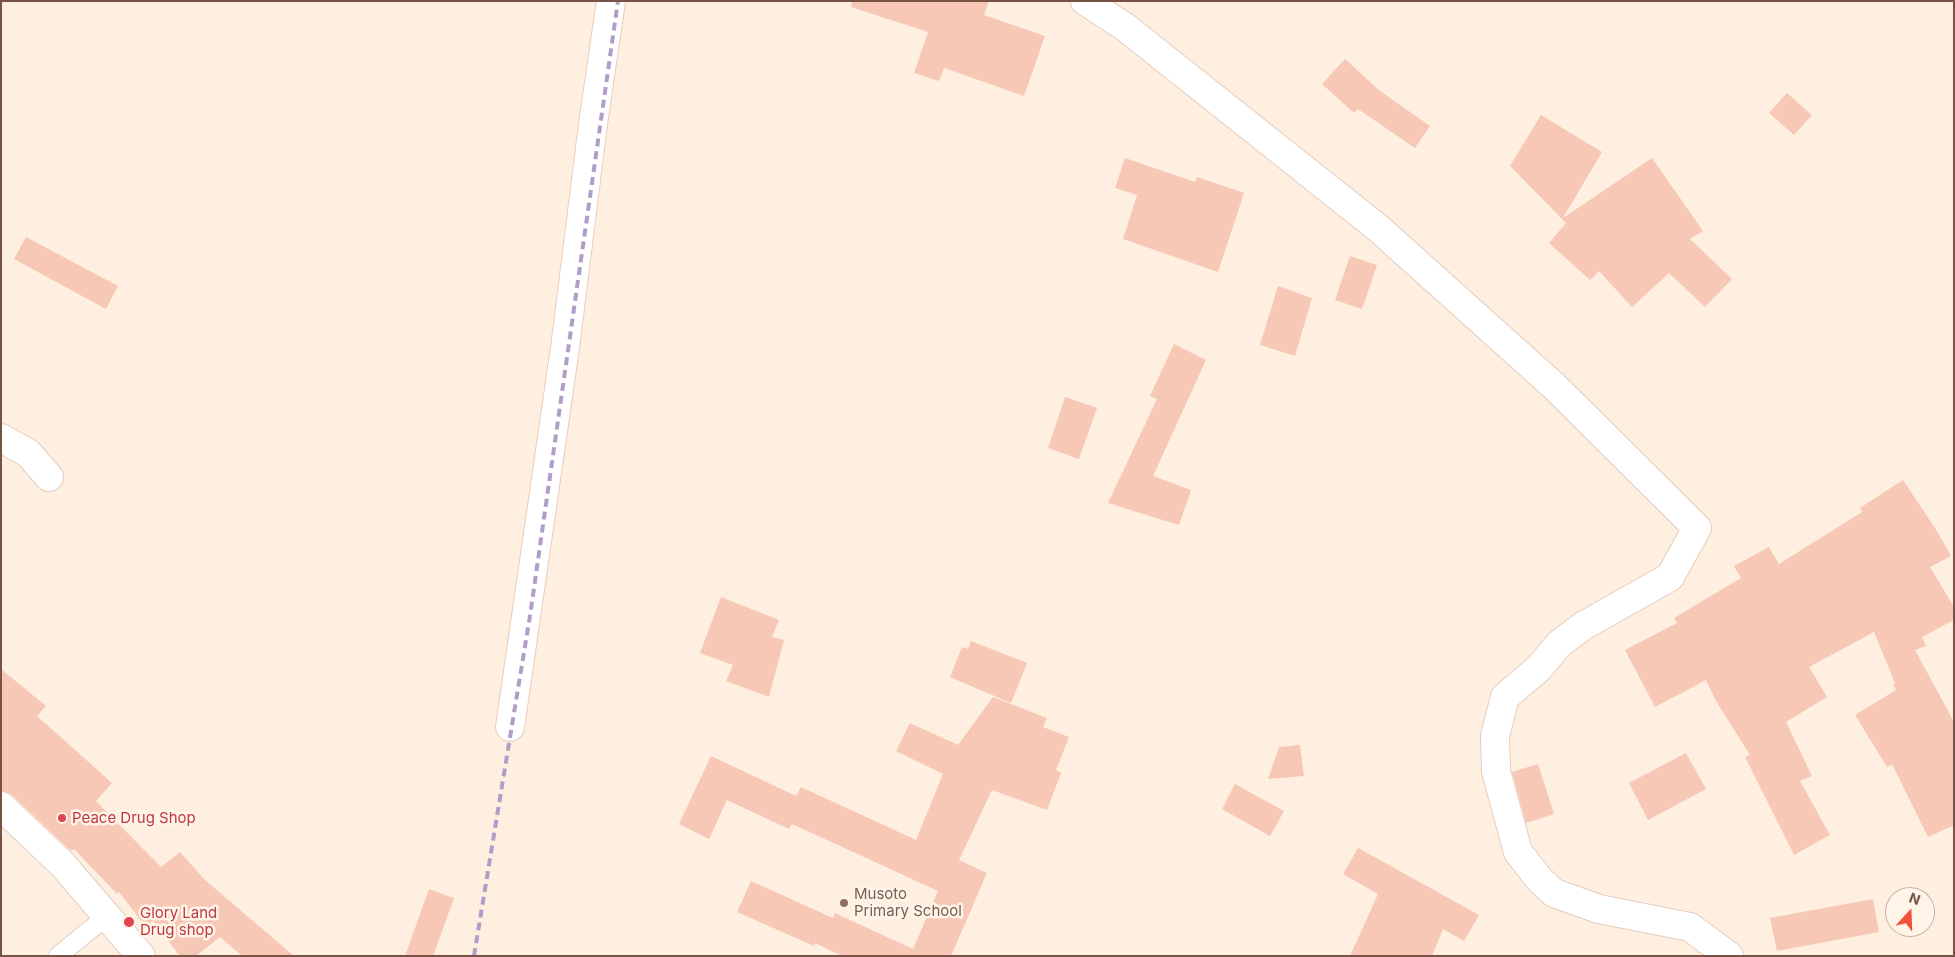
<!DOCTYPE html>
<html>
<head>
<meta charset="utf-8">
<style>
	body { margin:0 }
	#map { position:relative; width:1955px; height:957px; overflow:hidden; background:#feefe0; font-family:Inter,sans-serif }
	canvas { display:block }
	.frame { position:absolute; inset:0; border:2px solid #775245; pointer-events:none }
	.north { position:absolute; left:1885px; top:887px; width:50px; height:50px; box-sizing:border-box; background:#fff4e8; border:1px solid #c9b3a7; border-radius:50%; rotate:20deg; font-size:14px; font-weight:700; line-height:20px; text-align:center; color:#775245 }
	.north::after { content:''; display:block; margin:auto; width:18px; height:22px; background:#f2503b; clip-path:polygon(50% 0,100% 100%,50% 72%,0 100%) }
</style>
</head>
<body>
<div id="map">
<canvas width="1955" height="957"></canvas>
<div class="frame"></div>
<div class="north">N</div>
</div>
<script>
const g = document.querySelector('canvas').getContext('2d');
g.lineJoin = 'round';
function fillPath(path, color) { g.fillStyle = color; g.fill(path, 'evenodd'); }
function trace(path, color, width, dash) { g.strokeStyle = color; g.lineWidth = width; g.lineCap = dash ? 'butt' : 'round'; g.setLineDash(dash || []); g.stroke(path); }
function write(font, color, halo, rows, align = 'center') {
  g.font = font + ' Inter,sans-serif'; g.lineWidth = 5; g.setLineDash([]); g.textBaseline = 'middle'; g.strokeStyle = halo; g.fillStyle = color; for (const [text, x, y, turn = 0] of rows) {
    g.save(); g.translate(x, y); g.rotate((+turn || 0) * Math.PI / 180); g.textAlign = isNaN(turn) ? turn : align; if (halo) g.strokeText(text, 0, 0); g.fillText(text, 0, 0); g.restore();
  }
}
const building = new Path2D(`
	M 852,1 L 989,1 L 984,15 L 1045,36 L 1024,96 L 944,68 L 939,81 L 914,73 L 928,32 L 851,7 Z
	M 1345,59 L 1380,91 L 1430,126 L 1415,148 L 1358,109 L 1354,113 L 1322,84 Z
	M 1787,93 L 1812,115 L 1794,135 L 1769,113 Z
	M 1541,115 L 1602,152 L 1563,218 L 1652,158 L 1703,231 L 1690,239 L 1732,279 L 1705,307 L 1669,273 L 1632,307 L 1599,271 L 1590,280 L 1549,243 L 1566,223 L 1510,166 Z
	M 1125,158 L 1195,182 L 1197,177 L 1244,193 L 1218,272 L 1123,239 L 1137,195 L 1115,188 Z
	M 26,237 L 118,286 L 106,309 L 14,259 Z
	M 1350,256 L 1377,265 L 1362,309 L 1335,300 Z
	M 1278,286 L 1312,298 L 1295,356 L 1260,345 Z
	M 1174,344 L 1206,360 L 1153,476 L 1191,490 L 1179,525 L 1108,503 L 1157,399 L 1150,396 Z
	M 1065,397 L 1097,408 L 1079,459 L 1048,448 Z
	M 1903,480 L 1937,531 L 1951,556 L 1930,567 L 1954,607 L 1954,620 L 1922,637 L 1926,646 L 1915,650 L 1954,722 L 1954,825 L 1928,837 L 1892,764 L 1887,767 L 1855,715 L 1896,690 L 1893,684 L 1895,683 L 1874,632 L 1809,667 L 1827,697 L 1786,722 L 1812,776 L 1800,781 L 1830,835 L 1794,855 L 1745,757 L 1750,755 L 1716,701 L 1706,680 L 1655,707 L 1625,650 L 1677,623 L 1674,618 L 1741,578 L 1734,566 L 1769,547 L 1779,564 L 1862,512 L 1860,508 Z
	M 721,597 L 779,620 L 772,637 L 784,640 L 769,697 L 726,681 L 733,665 L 700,653 Z
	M 971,641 L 1027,663 L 1011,703 L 950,677 L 962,647 L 968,649 Z
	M 1,669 L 46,706 L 37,716 L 112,783 L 96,801 L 161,867 L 180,852 L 205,880 L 294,956 L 242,956 L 220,937 L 196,956 L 180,956 L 153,921 L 145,926 L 119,892 L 117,894 L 74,849 L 71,851 L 12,795 L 1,791 Z
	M 993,697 L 1047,718 L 1043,727 L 1069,737 L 1056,770 L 1061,773 L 1047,810 L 992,790 L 959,860 L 987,873 L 951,956 L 842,956 L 815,943 L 814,946 L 737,912 L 751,881 L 833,918 L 835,913 L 913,949 L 938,891 L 792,824 L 789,829 L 727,800 L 709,839 L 679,824 L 711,756 L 796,796 L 801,787 L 916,840 L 943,774 L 896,751 L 910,723 L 958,745 Z
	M 1300,745 L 1304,776 L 1268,779 L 1279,747 Z
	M 1686,753 L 1706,789 L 1648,820 L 1629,783 Z
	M 1538,764 L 1554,814 L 1526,823 L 1512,772 Z
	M 1235,784 L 1284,811 L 1270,836 L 1222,809 Z
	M 1358,848 L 1479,915 L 1464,941 L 1443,929 L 1432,956 L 1350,956 L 1378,894 L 1343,874 Z
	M 429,889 L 454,898 L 433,956 L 405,956 Z
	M 1873,899 L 1879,932 L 1777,951 L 1770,918 Z`);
const service = new Path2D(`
	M 58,956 L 107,916`);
const minor = new Path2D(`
	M 1085,1 L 1125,27 L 1378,228 L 1554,386 L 1697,528 L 1670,577 L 1583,626 L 1559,644 L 1539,668 L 1505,697 L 1495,736 L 1496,771 L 1518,852 L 1540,880 L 1554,893 L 1599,909 L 1690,927 L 1729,956
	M 1,438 L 28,453 L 49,477
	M 1,806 L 63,865 L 141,956`);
const secondary = new Path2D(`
	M 510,727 L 565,348 L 593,124 L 611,1`);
const rail = new Path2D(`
	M 474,956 L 530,616 L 618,1`);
const markers = [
	[62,818,5,"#e0444e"],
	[844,903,5,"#8d6e63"],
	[129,922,6,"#e0444e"]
];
const healthNames = [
	["Peace Drug Shop",72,818],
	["Glory Land",140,913],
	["Drug shop",140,930]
];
const educationNames = [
	["Musoto",854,894],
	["Primary School",854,911]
];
fillPath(building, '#f6c8b5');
trace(service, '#e5ccbe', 20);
trace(minor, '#e5ccbe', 30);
trace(secondary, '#eaccbb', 30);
trace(service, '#fff', 18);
trace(minor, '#fff', 28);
trace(secondary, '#fff', 28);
trace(rail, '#b09ec8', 4, [8, 5]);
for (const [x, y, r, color] of markers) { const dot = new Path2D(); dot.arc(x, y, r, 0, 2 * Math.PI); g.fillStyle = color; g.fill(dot); trace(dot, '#fff4e8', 2); }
write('15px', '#be3a42', '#fff4e8', healthNames, 'left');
write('15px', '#785e54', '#fff4e8', educationNames, 'left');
</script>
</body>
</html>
